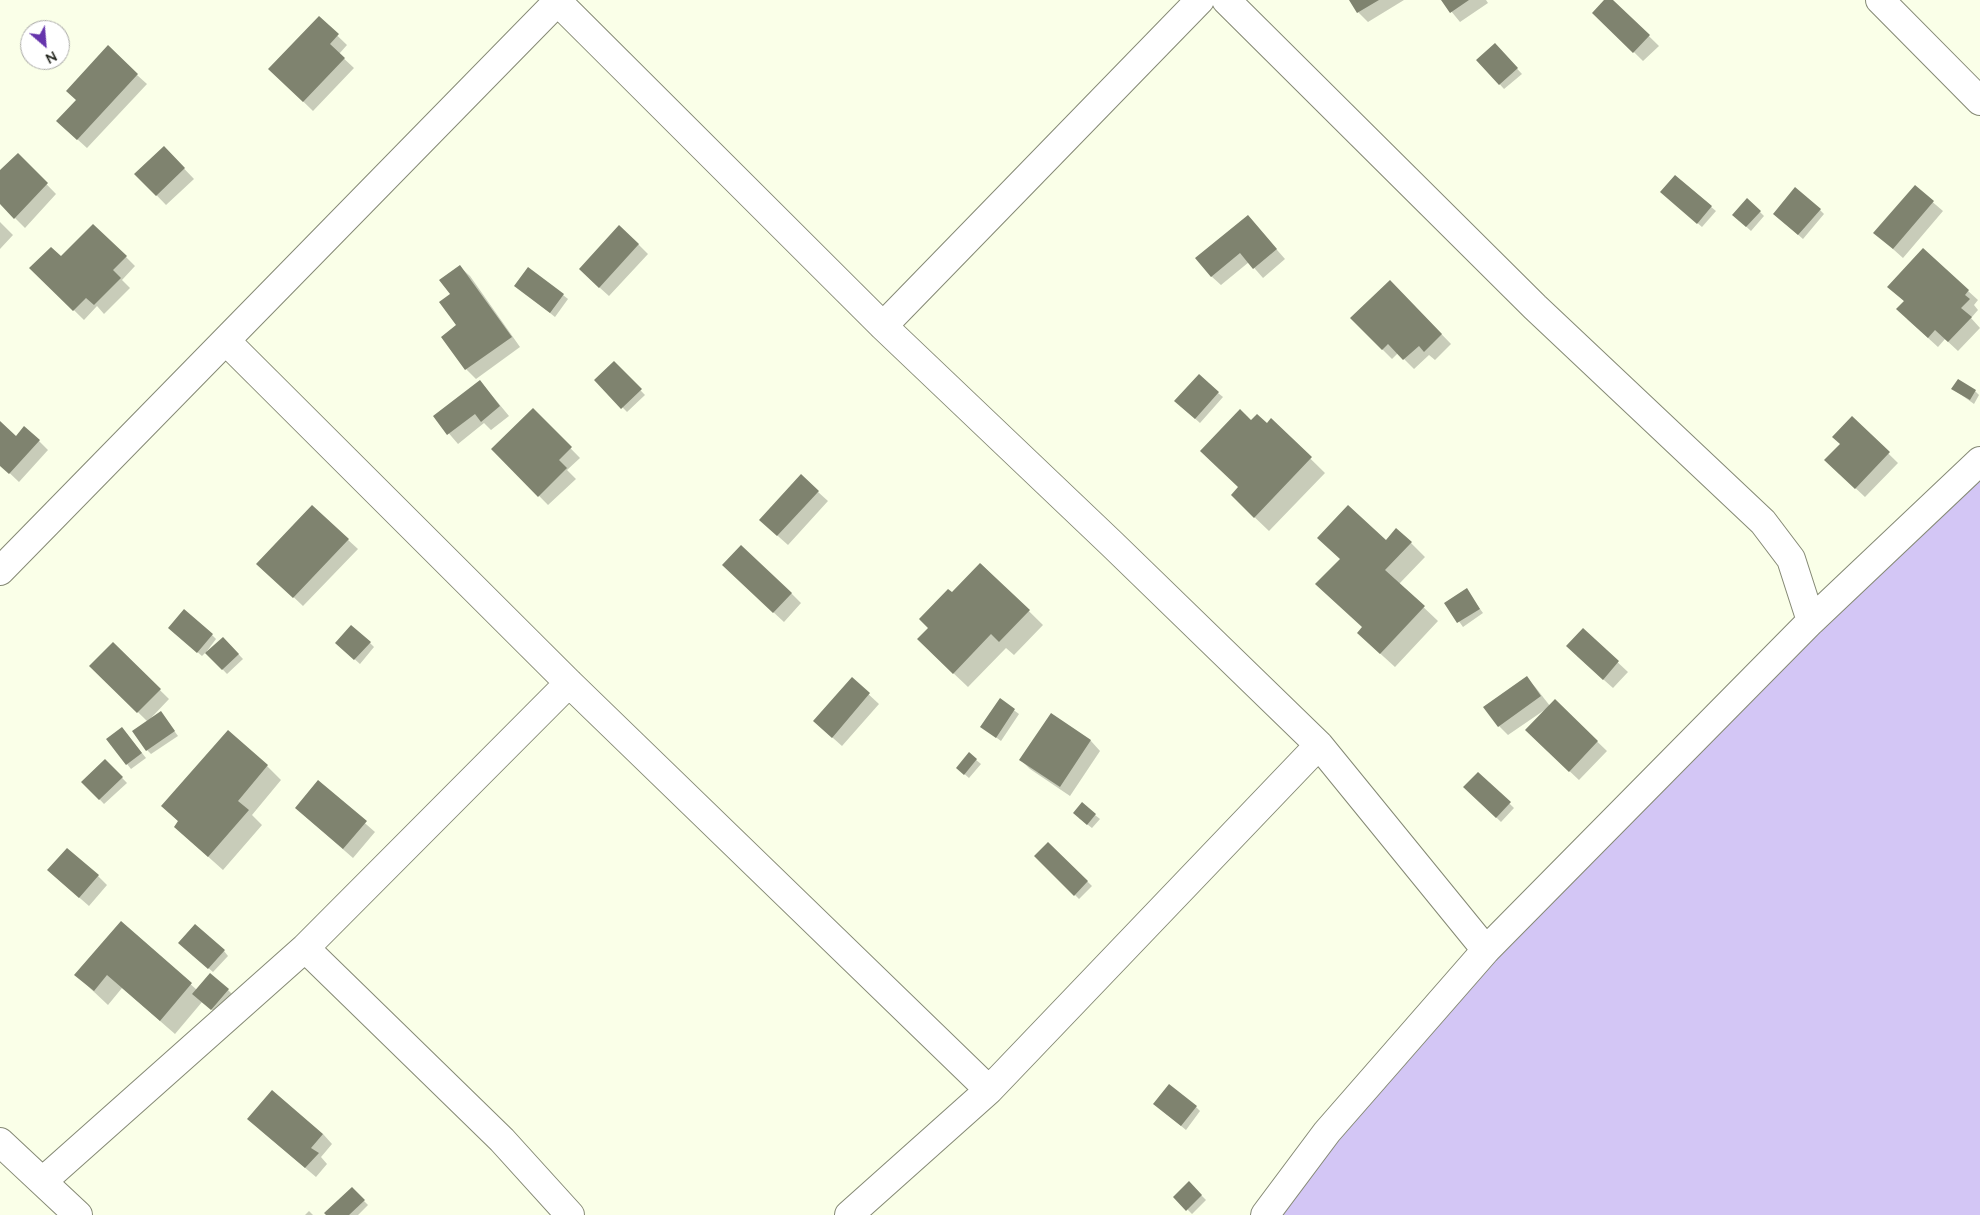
<!DOCTYPE html>
<html>
<head>
<meta charset="utf-8">
<style>
	body { margin:0 }
	#map { position:relative; width:1980px; height:1215px; overflow:hidden; background:#faffe8; font-family:Mulish,sans-serif }
	canvas { display:block }
	.north { position:absolute; left:20px; top:20px; width:50px; height:50px; box-sizing:border-box; background:#fff; border:1px solid #a9a9a6; border-radius:50%; rotate:153deg; font-size:14px; font-weight:700; line-height:20px; text-align:center; color:#272921 }
	.north::after { content:''; display:block; margin:auto; width:18px; height:22px; background:#6635ac; clip-path:polygon(50% 0,100% 100%,50% 72%,0 100%) }
</style>
</head>
<body>
<div id="map">
<canvas width="1980" height="1215"></canvas>
<div class="north">N</div>
</div>
<script>
const g = document.querySelector('canvas').getContext('2d');
g.lineJoin = 'round';
function fillPath(path, color) { g.fillStyle = color; g.fill(path, 'evenodd'); }
function trace(path, color, width, dash) { g.strokeStyle = color; g.lineWidth = width; g.lineCap = dash ? 'butt' : 'round'; g.setLineDash(dash || []); g.stroke(path); }
const green = new Path2D(`
	M 1980,461 L 1980,1215 L 1265,1215 L 1327,1132 Z`);
const shadow = new Path2D(`
	M 1351,0 L 1404,0 L 1368,22 L 1358,12 Z
	M 1442,0 L 1486,0 L 1488,3 L 1460,22 Z
	M 1606,0 L 1612,0 L 1659,46 L 1643,61 L 1594,13 Z
	M 319,18 L 347,45 L 339,54 L 354,68 L 313,111 L 279,78 Z
	M 1495,45 L 1522,74 L 1504,89 L 1478,60 Z
	M 137,75 L 147,84 L 87,148 L 67,130 L 77,100 Z
	M 18,155 L 56,194 L 25,228 L 0,203 L 0,172 Z
	M 173,157 L 194,179 L 166,205 L 136,174 Z
	M 1675,177 L 1716,211 L 1702,227 L 1666,196 Z
	M 1915,187 L 1943,211 L 1903,258 L 1875,233 Z
	M 1820,210 L 1824,214 L 1803,239 L 1779,218 Z
	M 1760,212 L 1764,216 L 1751,231 L 1738,219 Z
	M 1248,217 L 1285,259 L 1263,278 L 1249,262 L 1221,285 L 1211,276 Z
	M 0,222 L 13,235 L 0,249 Z
	M 638,244 L 648,254 L 609,296 L 590,279 Z
	M 1923,250 L 1978,300 L 1974,305 L 1978,310 L 1971,318 L 1980,328 L 1958,351 L 1945,339 L 1938,347 L 1907,319 L 1905,302 L 1899,296 Z
	M 126,257 L 135,266 L 122,280 L 130,288 L 104,314 L 97,306 L 84,320 L 31,268 L 61,258 Z
	M 460,267 L 470,276 L 520,347 L 476,379 L 466,369 L 443,337 L 458,326 L 451,294 Z
	M 1390,281 L 1451,344 L 1435,360 L 1429,355 L 1414,369 L 1398,353 L 1392,359 L 1351,318 Z
	M 516,286 L 563,295 L 568,299 L 555,317 Z
	M 614,363 L 645,395 L 627,412 L 596,380 Z
	M 480,381 L 509,416 L 491,430 L 484,423 L 458,444 L 434,416 Z
	M 1953,389 L 1975,391 L 1979,395 L 1974,404 Z
	M 1218,393 L 1223,397 L 1200,423 L 1181,406 Z
	M 533,410 L 580,458 L 567,470 L 576,479 L 548,505 L 493,449 Z
	M 1852,418 L 1898,463 L 1865,497 L 1835,469 L 1841,444 Z
	M 1271,420 L 1325,473 L 1269,531 L 1247,510 L 1239,488 L 1251,422 L 1267,425 Z
	M 0,423 L 16,438 L 39,441 L 48,450 L 19,482 L 0,464 Z
	M 818,492 L 828,501 L 788,545 L 770,529 Z
	M 312,507 L 358,549 L 303,606 L 268,573 Z
	M 1386,542 L 1411,543 L 1425,557 L 1399,584 L 1438,621 L 1395,667 L 1373,647 L 1363,627 L 1341,559 Z
	M 981,564 L 1043,625 L 1014,655 L 1006,648 L 968,687 L 933,654 L 930,628 L 952,594 Z
	M 733,575 L 791,593 L 801,603 L 784,622 Z
	M 1466,590 L 1483,613 L 1463,627 L 1446,603 Z
	M 1583,630 L 1628,672 L 1613,688 L 1577,656 Z
	M 174,632 L 212,635 L 216,639 L 207,651 L 208,652 L 223,638 L 243,659 L 227,674 L 206,652 L 202,656 Z
	M 370,643 L 374,647 L 360,664 L 341,647 Z
	M 113,644 L 169,699 L 151,718 L 161,713 L 178,736 L 151,754 L 147,750 L 148,722 L 91,666 Z
	M 1527,678 L 1536,688 L 1550,706 L 1555,701 L 1607,751 L 1579,780 L 1536,740 L 1546,709 L 1508,735 L 1499,726 Z
	M 852,679 L 879,704 L 842,746 L 824,730 Z
	M 1000,700 L 1019,714 L 1001,741 L 982,727 Z
	M 1051,715 L 1091,741 L 1100,751 L 1070,796 L 1030,769 L 1021,760 Z
	M 126,733 L 146,758 L 131,769 L 127,764 Z
	M 969,754 L 981,764 L 969,778 L 962,772 Z
	M 105,760 L 127,783 L 104,804 L 83,782 Z
	M 267,766 L 281,780 L 252,815 L 262,825 L 223,870 L 175,827 L 179,822 L 162,806 Z
	M 1478,773 L 1514,808 L 1501,822 L 1465,787 Z
	M 318,782 L 375,832 L 353,858 L 306,817 Z
	M 1095,815 L 1100,819 L 1092,828 L 1079,818 Z
	M 1048,843 L 1092,886 L 1079,899 L 1036,856 Z
	M 98,876 L 107,885 L 89,906 L 58,879 Z
	M 121,923 L 197,990 L 228,990 L 232,994 L 216,1013 L 202,1002 L 175,1034 L 122,988 L 108,1005 L 76,975 Z
	M 184,947 L 224,951 L 228,956 L 213,972 Z
	M 1196,1107 L 1200,1111 L 1186,1130 L 1159,1108 Z
	M 259,1129 L 323,1134 L 332,1144 L 321,1157 L 327,1164 L 316,1177 Z
	M 1189,1183 L 1206,1200 L 1192,1214 L 1175,1197 Z
	M 352,1189 L 368,1205 L 358,1215 L 328,1215 Z
	M 309,1211 L 313,1215 L 305,1215 Z`);
const building = new Path2D(`
	M 1349,0 L 1379,0 L 1357,13 Z
	M 1441,0 L 1469,0 L 1450,13 Z
	M 1604,0 L 1613,0 L 1650,35 L 1633,53 L 1592,13 Z
	M 319,16 L 339,34 L 330,44 L 345,58 L 303,102 L 268,69 Z
	M 1495,43 L 1518,68 L 1499,85 L 1476,60 Z
	M 108,45 L 138,74 L 77,140 L 56,121 L 76,100 L 66,91 Z
	M 164,146 L 185,168 L 156,196 L 134,174 Z
	M 18,153 L 48,183 L 14,219 L 0,204 L 0,170 Z
	M 1675,175 L 1712,206 L 1697,224 L 1660,192 Z
	M 1915,185 L 1934,201 L 1893,249 L 1873,233 Z
	M 1795,187 L 1821,209 L 1798,235 L 1773,214 Z
	M 1747,198 L 1761,211 L 1746,227 L 1732,215 Z
	M 1248,215 L 1277,249 L 1253,269 L 1240,253 L 1211,277 L 1195,258 Z
	M 93,224 L 127,256 L 113,270 L 121,278 L 94,305 L 86,298 L 73,311 L 29,268 L 51,247 L 61,256 Z
	M 619,225 L 639,244 L 599,288 L 579,269 Z
	M 1923,248 L 1969,290 L 1965,295 L 1970,299 L 1961,308 L 1972,317 L 1948,342 L 1935,330 L 1928,338 L 1896,309 L 1904,301 L 1887,287 Z
	M 460,265 L 512,337 L 465,370 L 441,337 L 456,325 L 439,302 L 450,294 L 439,280 Z
	M 528,267 L 564,294 L 550,313 L 514,286 Z
	M 1390,280 L 1442,334 L 1424,352 L 1419,346 L 1403,360 L 1388,344 L 1382,350 L 1350,318 Z
	M 614,361 L 642,389 L 621,409 L 594,380 Z
	M 1199,374 L 1219,392 L 1195,419 L 1174,401 Z
	M 1958,379 L 1976,390 L 1970,400 L 1951,389 Z
	M 480,380 L 500,406 L 481,422 L 475,414 L 447,435 L 433,416 Z
	M 533,408 L 572,447 L 559,460 L 567,468 L 538,497 L 491,449 Z
	M 1240,409 L 1251,420 L 1257,414 L 1267,423 L 1271,418 L 1312,457 L 1254,518 L 1231,495 L 1238,487 L 1200,451 Z
	M 1852,416 L 1890,452 L 1855,489 L 1824,460 L 1840,444 L 1832,437 Z
	M 0,421 L 16,436 L 24,426 L 40,440 L 9,474 L 0,466 Z
	M 801,474 L 819,491 L 777,536 L 759,520 Z
	M 312,505 L 349,539 L 293,598 L 256,564 Z
	M 1348,505 L 1386,540 L 1396,528 L 1412,542 L 1385,570 L 1425,606 L 1380,654 L 1357,633 L 1362,627 L 1315,584 L 1340,559 L 1317,538 Z
	M 741,545 L 792,593 L 773,613 L 722,565 Z
	M 980,563 L 1030,610 L 999,642 L 991,634 L 953,674 L 917,639 L 928,628 L 919,619 L 948,589 L 952,592 Z
	M 1467,588 L 1480,609 L 1457,623 L 1444,603 Z
	M 184,609 L 213,634 L 197,653 L 168,628 Z
	M 351,625 L 371,642 L 354,660 L 335,643 Z
	M 1583,628 L 1619,661 L 1603,680 L 1566,646 Z
	M 223,637 L 239,654 L 222,670 L 205,653 Z
	M 113,642 L 161,689 L 137,713 L 89,666 Z
	M 1527,676 L 1541,696 L 1498,727 L 1483,707 Z
	M 852,677 L 870,693 L 832,738 L 813,721 Z
	M 1000,698 L 1015,709 L 996,738 L 980,727 Z
	M 1555,699 L 1598,741 L 1569,772 L 1525,730 Z
	M 161,711 L 175,731 L 146,751 L 132,731 Z
	M 1051,713 L 1091,740 L 1060,787 L 1019,760 Z
	M 122,727 L 142,753 L 126,765 L 106,739 Z
	M 228,730 L 268,765 L 238,801 L 249,810 L 208,857 L 174,827 L 178,821 L 161,806 Z
	M 969,752 L 977,759 L 964,775 L 956,768 Z
	M 105,759 L 123,777 L 99,800 L 81,782 Z
	M 1478,772 L 1511,802 L 1496,818 L 1463,787 Z
	M 318,780 L 367,821 L 343,849 L 295,808 Z
	M 1082,802 L 1096,814 L 1087,825 L 1073,813 Z
	M 1048,842 L 1088,881 L 1074,896 L 1034,856 Z
	M 67,848 L 99,875 L 79,898 L 47,870 Z
	M 121,921 L 192,983 L 160,1021 L 107,975 L 94,991 L 74,975 Z
	M 195,924 L 225,950 L 208,969 L 178,943 Z
	M 210,973 L 229,989 L 211,1010 L 192,994 Z
	M 1169,1084 L 1197,1106 L 1181,1126 L 1153,1104 Z
	M 272,1090 L 323,1134 L 311,1148 L 319,1153 L 305,1168 L 247,1119 Z
	M 1189,1181 L 1202,1195 L 1186,1211 L 1173,1197 Z
	M 352,1187 L 365,1200 L 349,1215 L 326,1215 L 324,1213 Z`);
const minor = new Path2D(`
	M 1226,0 L 1535,307 L 1763,522 L 1791,559 L 1811,621
	M 1880,0 L 1980,101
	M 557,1 L 883,326 L 1112,544 L 1319,745 L 1486,950
	M 883,326 L 1200,0
	M 226,341 L 569,683 L 989,1090 L 1319,745
	M 0,571 L 559,0
	M 305,948 L 502,1140 L 570,1215
	M 0,1142 L 78,1215
	M 43,1181 L 305,948 L 569,683
	M 849,1215 L 989,1090
	M 1265,1215 L 1327,1132 L 1486,950 L 1811,621 L 1980,461`);
fillPath(green, '#d3c6f5');
fillPath(shadow, '#0003');
fillPath(building, '#7f836f');
trace(minor, '#858975', 30);
trace(minor, '#fff', 28);
</script>
</body>
</html>
